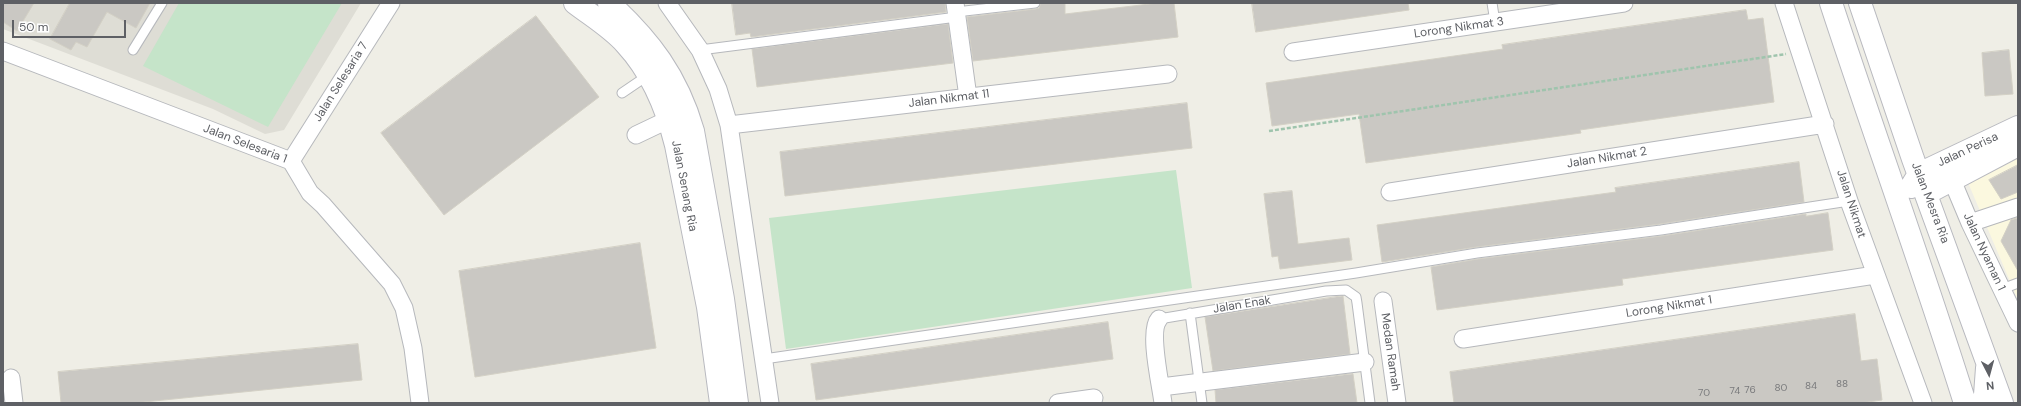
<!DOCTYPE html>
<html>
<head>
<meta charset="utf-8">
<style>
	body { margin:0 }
	#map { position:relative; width:2021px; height:406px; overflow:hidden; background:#efeee6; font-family:"DM Sans",sans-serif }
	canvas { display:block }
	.frame { position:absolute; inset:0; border:4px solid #5e6065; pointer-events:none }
	.north { position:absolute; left:1969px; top:354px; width:40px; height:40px; -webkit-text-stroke:3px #fff; paint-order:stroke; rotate:174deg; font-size:11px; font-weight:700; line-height:16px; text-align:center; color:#5e6065 }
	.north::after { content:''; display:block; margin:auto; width:14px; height:18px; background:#5e6065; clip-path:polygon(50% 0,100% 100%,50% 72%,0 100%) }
	.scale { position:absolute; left:12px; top:20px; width:114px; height:18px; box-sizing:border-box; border:2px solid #5e6065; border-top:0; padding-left:5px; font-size:12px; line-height:14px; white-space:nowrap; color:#5e6065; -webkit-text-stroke:3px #fff; paint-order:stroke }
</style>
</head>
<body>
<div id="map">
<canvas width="2021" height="406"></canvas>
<div class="frame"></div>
<div class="north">N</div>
<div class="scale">50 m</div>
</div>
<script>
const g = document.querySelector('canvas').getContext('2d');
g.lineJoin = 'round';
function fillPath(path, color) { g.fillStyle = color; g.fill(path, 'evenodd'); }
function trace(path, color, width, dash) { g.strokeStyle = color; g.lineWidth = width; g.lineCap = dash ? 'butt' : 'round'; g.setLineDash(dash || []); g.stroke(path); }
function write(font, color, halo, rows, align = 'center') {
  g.font = font + ' "DM Sans",sans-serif'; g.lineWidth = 3; g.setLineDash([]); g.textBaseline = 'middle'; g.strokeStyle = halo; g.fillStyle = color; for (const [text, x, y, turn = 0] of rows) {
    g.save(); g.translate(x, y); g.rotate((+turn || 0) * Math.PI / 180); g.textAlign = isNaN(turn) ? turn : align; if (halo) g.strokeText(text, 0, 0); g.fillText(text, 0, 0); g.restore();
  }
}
const commercial = new Path2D(`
	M 2018,151 L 2018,300 L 1966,178 Z`);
const education = new Path2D(`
	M 3,3 L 361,3 L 284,130 L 265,134 L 213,109 L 3,29 Z`);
const green = new Path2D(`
	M 179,3 L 342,3 L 268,127 L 143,66 Z
	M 1176,170 L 1192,288 L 786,349 L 769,218 Z`);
const building = new Path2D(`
	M 3,3 L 34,3 L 17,31 L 3,22 Z
	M 70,3 L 150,3 L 136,28 L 107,12 L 87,47 L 76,42 L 71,50 L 50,39 Z
	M 732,3 L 945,3 L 946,12 L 751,37 L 750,33 L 736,35 Z
	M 1041,3 L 1065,3 L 1065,14 L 1158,3 L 1174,3 L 1178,37 L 973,61 L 967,17 L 1036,9 L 1039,8 Z
	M 1252,3 L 1408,3 L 1409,10 L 1256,32 Z
	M 1746,10 L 1748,20 L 1763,18 L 1774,102 L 1580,130 L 1581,133 L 1366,163 L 1359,114 L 1272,126 L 1266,83 L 1503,49 L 1502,45 Z
	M 536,16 L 599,97 L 444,215 L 381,133 Z
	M 948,24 L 953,63 L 757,87 L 752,49 Z
	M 2009,50 L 2013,94 L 1985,96 L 1982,53 Z
	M 1187,103 L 1192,148 L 785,196 L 780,152 Z
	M 1799,162 L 1804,202 L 1660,224 L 1476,247 L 1382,262 L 1377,225 L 1616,192 L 1615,188 Z
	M 2018,165 L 2018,192 L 2001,199 L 1989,180 Z
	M 1292,191 L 1298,244 L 1349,238 L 1352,260 L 1280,269 L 1278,256 L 1272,257 L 1264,194 Z
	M 1828,213 L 1833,250 L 1622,279 L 1623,285 L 1437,310 L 1431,267 L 1478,259 L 1662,236 L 1806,214 L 1806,216 Z
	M 2018,218 L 2018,271 L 2001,241 L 2011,220 Z
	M 640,243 L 656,348 L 475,377 L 459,271 Z
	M 1343,296 L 1350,354 L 1213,371 L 1205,317 Z
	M 1855,314 L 1861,361 L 1877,359 L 1882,400 L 1861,403 L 1454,403 L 1450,372 Z
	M 1108,322 L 1113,359 L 816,400 L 811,364 Z
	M 358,344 L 362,380 L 134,403 L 61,403 L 58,372 Z
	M 1353,374 L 1357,403 L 1216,403 L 1215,390 Z`);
const path = new Path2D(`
	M 1269,131 L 1786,54`);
const lane = new Path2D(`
	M 1492,3 L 1495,22
	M 956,12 L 1035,3
	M 133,50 L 162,3
	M 700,50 L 957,17
	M 622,93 L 647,76
	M 2002,289 L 2018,283
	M 1190,313 L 1202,403
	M 1159,319 L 1326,291 L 1346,290 L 1356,297 L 1357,303 L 1370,403
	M 764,359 L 1356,273 L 1477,253 L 1661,230 L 1849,201`);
const street = new Path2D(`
	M 667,3 L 700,50 L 718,89 L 729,125 L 770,403
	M 955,3 L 968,97
	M 1784,3 L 1849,201 L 1923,403
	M 3,51 L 291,161 L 310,193 L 323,205 L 392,284 L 404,308 L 413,348 L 420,403
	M 1293,52 L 1624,3
	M 729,125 L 1168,74
	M 636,135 L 678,115
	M 291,161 L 391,3
	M 1952,180 L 1970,223 L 2018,323
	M 1390,192 L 1825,124
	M 1970,223 L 2018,207
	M 1383,301 L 1397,403
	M 1159,319 C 1148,331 1161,386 1163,403
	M 1463,339 L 1875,275
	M 11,378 L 14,403
	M 1161,387 L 1365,362
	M 1058,403 L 1094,398`);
const secondary = new Path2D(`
	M 575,3 C 592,16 612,28 626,44 C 651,71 667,109 676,145 L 708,307 L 721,403
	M 609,3 C 650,41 677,76 693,131 L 723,299 L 737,403
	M 1831,3 C 1875,137 1923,269 1965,403
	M 1860,3 L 1913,159 L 2002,403
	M 1911,187 L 1919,174 L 2018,127
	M 1927,193 L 2018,145
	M 1982,403 L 1985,395 L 1987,368`);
const numberNames = [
	["88",1842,384],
	["84",1811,386],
	["80",1781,388],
	["76",1750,390],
	["74",1735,391],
	["70",1704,393]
];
const streetNames = [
	["Lorong Nikmat 3",1459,28,-8],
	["Jalan Selesaria 7",341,82,-58],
	["Jalan Nikmat 11",949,99,-7],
	["Jalan Selesaria 1",245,144,21],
	["Jalan Perisa",1968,150,-25],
	["Jalan Nikmat 2",1607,158,-9],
	["Jalan Senang Ria",684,186,79],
	["Jalan Mesra Ria",1930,203,69],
	["Jalan Nikmat",1851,204,72],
	["Jalan Nyaman 1",1984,252,65],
	["Jalan Enak",1242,305,-9],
	["Lorong Nikmat 1",1669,307,-9],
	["Medan Ramah",1390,352,82]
];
fillPath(commercial, '#fbf8df');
fillPath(education, '#deddd5');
fillPath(green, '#c5e4c9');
fillPath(building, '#cac8c3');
trace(building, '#d3d0c5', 1);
trace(lane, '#b6b8bc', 11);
trace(street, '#b6b8bc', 19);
trace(secondary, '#b8b9bf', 24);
trace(path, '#9fc4ad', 2.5, [4, 2]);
trace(lane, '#fff', 9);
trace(street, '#fff', 17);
trace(secondary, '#fff', 22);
write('10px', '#797a7c', null, numberNames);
write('12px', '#5e6065', '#fff', streetNames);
</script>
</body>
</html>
